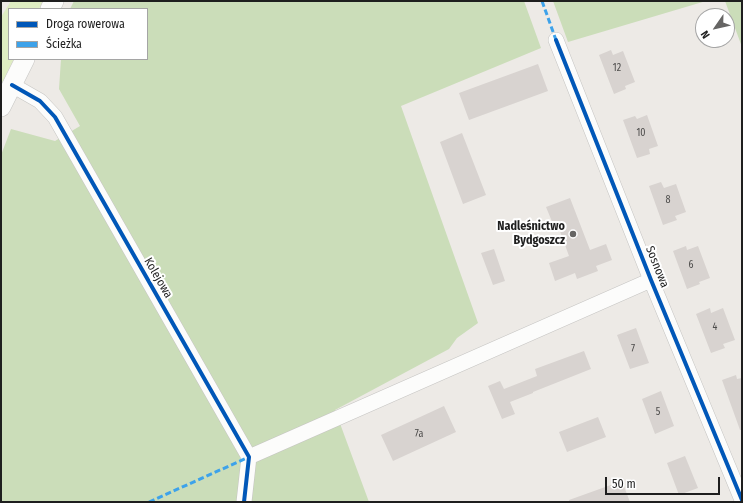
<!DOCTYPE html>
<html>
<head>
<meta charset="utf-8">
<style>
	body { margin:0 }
	#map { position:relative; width:743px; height:503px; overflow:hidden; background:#edeae6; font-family:"Fira Sans Condensed",sans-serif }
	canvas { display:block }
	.frame { position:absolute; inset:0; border:2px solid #1e1e1e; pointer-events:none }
	.legend { position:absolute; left:8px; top:8px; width:140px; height:52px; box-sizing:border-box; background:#fff; border:1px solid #a5a5a5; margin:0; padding:5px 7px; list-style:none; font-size:12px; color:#1e1e1e }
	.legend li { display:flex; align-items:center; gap:8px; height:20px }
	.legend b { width:20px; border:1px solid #a5a5a5 }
	.north { position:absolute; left:695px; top:8px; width:40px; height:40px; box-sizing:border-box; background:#fff; border:1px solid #a5a5a5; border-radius:50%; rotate:236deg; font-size:11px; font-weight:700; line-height:16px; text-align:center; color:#1e1e1e }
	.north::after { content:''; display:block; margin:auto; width:14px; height:18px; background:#666564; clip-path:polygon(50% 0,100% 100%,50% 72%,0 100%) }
	.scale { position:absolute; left:605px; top:477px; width:115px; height:18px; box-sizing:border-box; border:2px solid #1e1e1e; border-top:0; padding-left:5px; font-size:12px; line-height:14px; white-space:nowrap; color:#1e1e1e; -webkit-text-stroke:3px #fff; paint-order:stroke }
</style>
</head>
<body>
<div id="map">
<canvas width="743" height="503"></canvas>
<div class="frame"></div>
<ul class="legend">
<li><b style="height:5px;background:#0057b8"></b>Droga rowerowa</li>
<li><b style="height:5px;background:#3da2ea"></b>Ścieżka</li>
</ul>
<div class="north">N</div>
<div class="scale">50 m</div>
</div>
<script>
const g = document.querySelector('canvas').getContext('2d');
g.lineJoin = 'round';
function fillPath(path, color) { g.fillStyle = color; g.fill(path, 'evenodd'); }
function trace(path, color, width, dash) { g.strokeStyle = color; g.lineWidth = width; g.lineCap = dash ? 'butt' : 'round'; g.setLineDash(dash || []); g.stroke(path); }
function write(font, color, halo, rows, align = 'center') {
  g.font = font + ' "Fira Sans Condensed",sans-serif'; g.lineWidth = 4; g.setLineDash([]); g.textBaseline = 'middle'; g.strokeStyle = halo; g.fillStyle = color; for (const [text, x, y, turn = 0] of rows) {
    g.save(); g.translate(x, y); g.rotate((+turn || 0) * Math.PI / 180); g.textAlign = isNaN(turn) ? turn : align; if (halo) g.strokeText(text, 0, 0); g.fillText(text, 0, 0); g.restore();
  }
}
const grass = new Path2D(`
	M 11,1 L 43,1 L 39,9 L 9,9 L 9,59 L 14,59 L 1,85 L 1,17 Z`);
const forest = new Path2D(`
	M 74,1 L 524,1 L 541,48 L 401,106 L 478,323 L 457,338 L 449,349 L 335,410 L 369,502 L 1,502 L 1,155 L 11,129 L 55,141 L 80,126 L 59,89 L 61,59 L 147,59 L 147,9 L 70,9 Z
	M 553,1 L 706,1 L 568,42 Z
	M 725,1 L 742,1 L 742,47 Z`);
const building = new Path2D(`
	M 611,50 L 613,55 L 623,51 L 635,82 L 625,86 L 626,89 L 614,94 L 599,55 Z
	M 538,64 L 548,91 L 469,120 L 459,93 Z
	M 647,115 L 658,146 L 649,149 L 650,154 L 637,158 L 623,120 L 635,116 L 637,119 Z
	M 462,133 L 486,195 L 463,204 L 440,142 Z
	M 661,182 L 664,188 L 676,184 L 686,212 L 675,216 L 677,220 L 663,225 L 649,186 Z
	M 570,198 L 590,250 L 606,244 L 612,260 L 596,266 L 598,271 L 577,279 L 575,273 L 555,281 L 549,263 L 569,256 L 557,223 L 553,224 L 546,207 Z
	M 686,246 L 687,250 L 698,246 L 710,278 L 699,282 L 700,284 L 687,289 L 673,251 Z
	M 494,249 L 505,281 L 493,285 L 481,253 Z
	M 710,308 L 711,313 L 723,308 L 735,340 L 723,344 L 725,348 L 711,353 L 696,314 Z
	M 636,328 L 649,363 L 630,369 L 617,335 Z
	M 584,351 L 591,369 L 533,392 L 533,393 L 510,402 L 515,414 L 502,419 L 488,386 L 500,381 L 504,389 L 537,376 L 535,369 Z
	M 736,375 L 737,379 L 742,378 L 742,430 L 740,430 L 722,380 Z
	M 661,391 L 674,426 L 655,434 L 642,399 Z
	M 444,406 L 456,432 L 393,461 L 381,435 Z
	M 598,417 L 606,437 L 567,452 L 559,432 Z
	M 685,456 L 698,488 L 679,495 L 667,463 Z
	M 622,481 L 630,502 L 569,502 L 569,500 Z`);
const minor = new Path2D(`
	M 556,40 L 651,280 L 742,500
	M 12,85 L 40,101 L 55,117 L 249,457 L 244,502
	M 249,457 L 651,280`);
const tertiary = new Path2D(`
	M 50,9 L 54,1
	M 1,107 L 25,59`);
const quiet = new Path2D(`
	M 542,1 L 556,40
	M 149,502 L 249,457`);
const cycleway = new Path2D(`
	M 556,40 L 651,280 L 742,500
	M 12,85 L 40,101 L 55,117 L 249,457 L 244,502`);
const markers = [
	[573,234,4,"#666564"]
];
const numberNames = [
	["12",617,68],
	["10",641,133],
	["8",668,200],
	["6",691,265],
	["4",715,327],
	["7",633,349],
	["5",658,412],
	["7a",419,434]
];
const poiNames = [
	["Nadleśnictwo",565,227],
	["Bydgoszcz",565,241]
];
const streetNames = [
	["Sosnowa",657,267,68],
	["Kolejowa",158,278,60]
];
fillPath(grass, '#dfedc2');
fillPath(forest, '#cbddb9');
fillPath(building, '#d8d3d0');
trace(minor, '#c5c4c2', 16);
trace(tertiary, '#c5c4c2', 20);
trace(minor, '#fcfcfb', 15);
trace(tertiary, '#fcfcfb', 19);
trace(quiet, '#3da2ea', 3, [6, 3]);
trace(cycleway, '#0057b8', 4);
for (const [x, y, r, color] of markers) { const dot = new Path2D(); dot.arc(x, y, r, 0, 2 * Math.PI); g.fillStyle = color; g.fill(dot); trace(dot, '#fff', 1.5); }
write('10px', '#4c4b4a', null, numberNames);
write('bold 12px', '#1e1e1e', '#fff', poiNames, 'right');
write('12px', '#1e1e1e', '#fff', streetNames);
</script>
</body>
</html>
